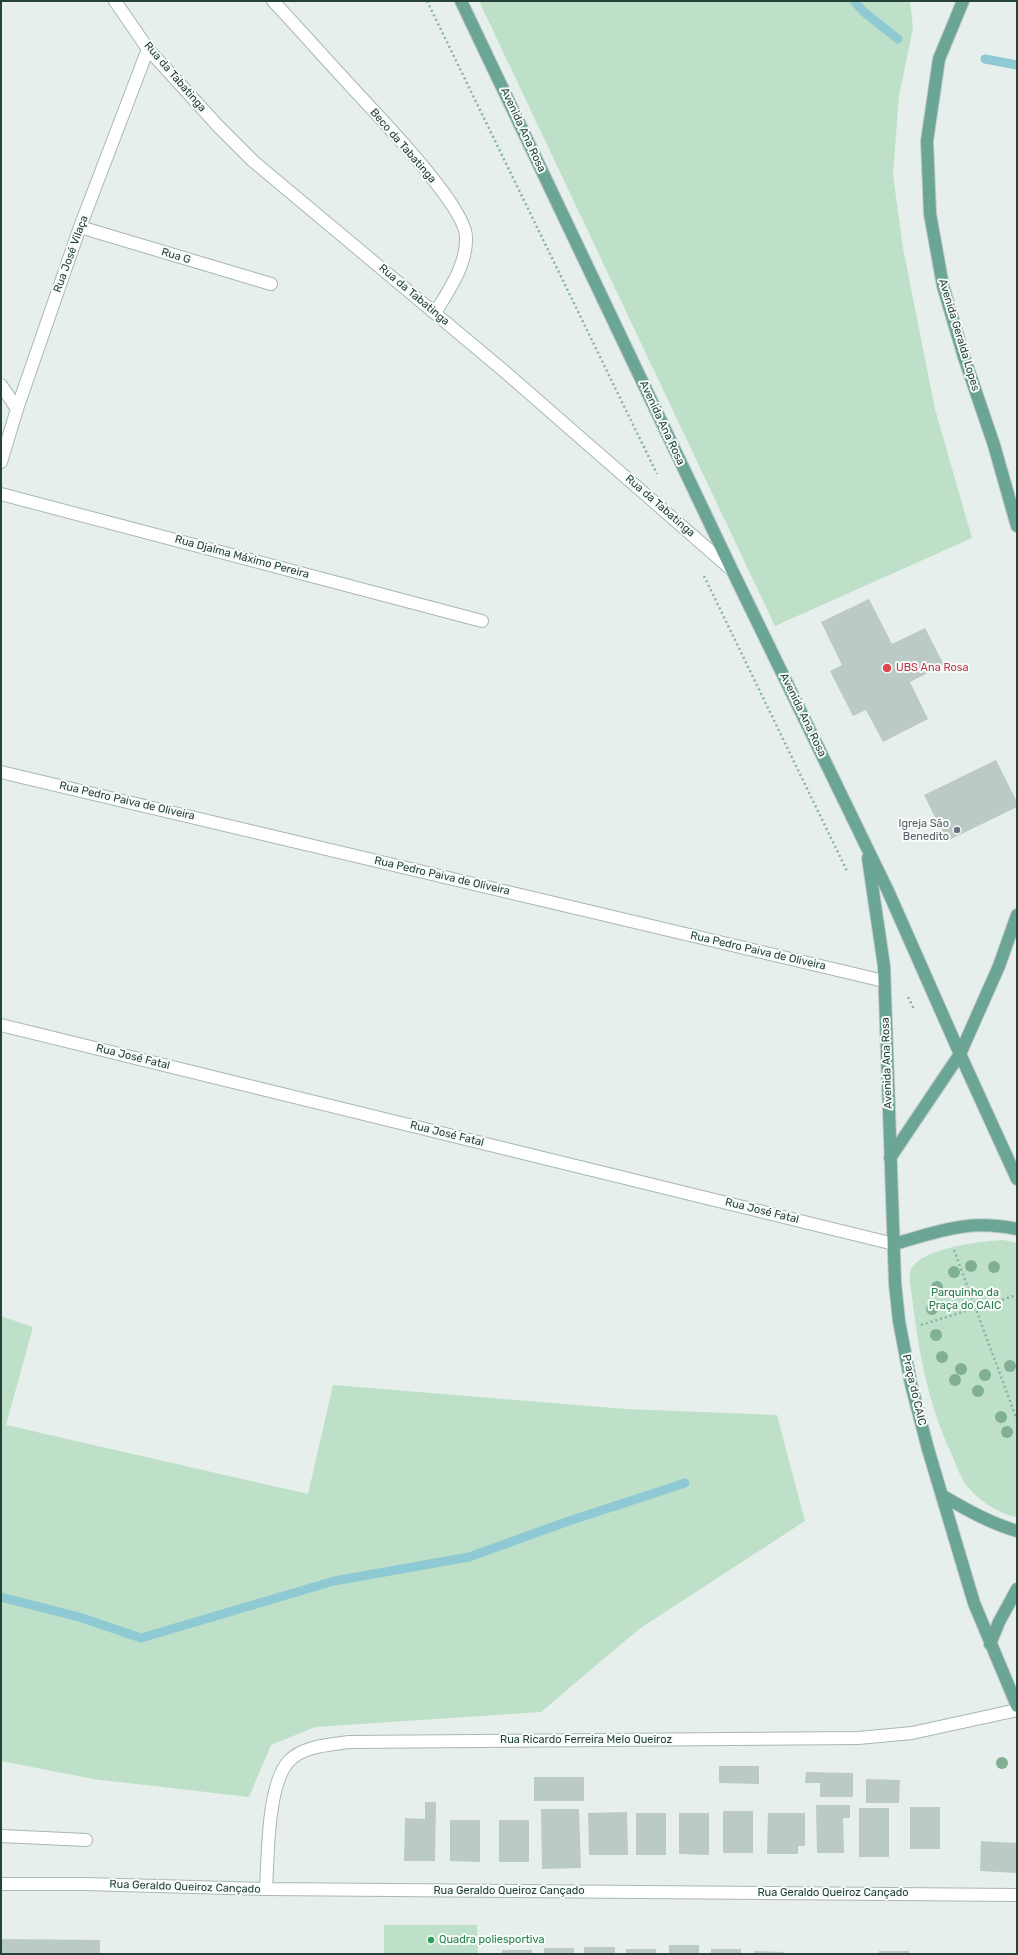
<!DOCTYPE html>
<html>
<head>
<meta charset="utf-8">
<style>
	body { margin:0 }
	#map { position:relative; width:1018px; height:1955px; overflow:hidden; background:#e6efeb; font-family:Rubik,sans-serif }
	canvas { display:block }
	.frame { position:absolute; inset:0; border:2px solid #24423a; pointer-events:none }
</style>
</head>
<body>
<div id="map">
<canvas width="1018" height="1955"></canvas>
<div class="frame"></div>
</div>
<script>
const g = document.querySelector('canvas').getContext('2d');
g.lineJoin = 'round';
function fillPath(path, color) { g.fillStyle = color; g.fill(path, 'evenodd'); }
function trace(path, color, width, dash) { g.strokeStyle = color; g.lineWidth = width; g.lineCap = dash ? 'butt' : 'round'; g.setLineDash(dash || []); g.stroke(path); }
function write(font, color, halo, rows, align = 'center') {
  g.font = font + ' Rubik,sans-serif'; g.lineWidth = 4; g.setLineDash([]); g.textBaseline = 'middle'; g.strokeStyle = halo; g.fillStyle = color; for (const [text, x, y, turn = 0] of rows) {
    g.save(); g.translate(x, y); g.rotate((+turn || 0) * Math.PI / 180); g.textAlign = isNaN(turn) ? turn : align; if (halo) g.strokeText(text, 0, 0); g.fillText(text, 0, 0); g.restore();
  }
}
const green = new Path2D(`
	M 479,1 L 910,1 L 913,28 L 899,96 L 893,175 L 903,248 L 935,409 L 972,538 L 775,626 Z
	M 1004,1240 L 1017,1243 L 1017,1517 C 997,1513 977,1500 965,1483 C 959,1475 956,1464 952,1455 C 925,1397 918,1345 910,1282 C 910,1280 909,1276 910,1273 C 915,1248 983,1241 1004,1240 Z
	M 1,1316 L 33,1327 L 6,1425 L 308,1494 L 333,1385 L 626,1409 L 777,1415 L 805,1521 L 639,1629 L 541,1712 L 315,1727 L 271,1745 L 249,1797 L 93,1779 L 1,1761 Z
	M 384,1925 L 477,1925 L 478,1954 L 384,1954 Z`);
const stream = new Path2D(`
	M 854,1 L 864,12 L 898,39
	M 985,59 L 1017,65
	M 1,1597 L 79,1617 L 141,1638 L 334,1581 L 469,1557 L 566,1522 L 685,1483`);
const building = new Path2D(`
	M 869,599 L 892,644 L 925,628 L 944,665 L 910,682 L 928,719 L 883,742 L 866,710 L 853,716 L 830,671 L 842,665 L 821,622 Z
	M 996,760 L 1017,802 L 1017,807 L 947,841 L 924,795 Z
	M 719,1766 L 759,1766 L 759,1784 L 719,1783 Z
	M 806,1772 L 853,1773 L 853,1797 L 820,1797 L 820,1783 L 805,1783 Z
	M 534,1777 L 584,1777 L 584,1801 L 534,1801 Z
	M 866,1779 L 900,1780 L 899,1803 L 866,1803 Z
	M 425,1802 L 436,1802 L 435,1861 L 404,1861 L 405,1818 L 425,1819 Z
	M 816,1805 L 850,1805 L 850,1818 L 843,1818 L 844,1853 L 817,1853 Z
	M 910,1807 L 940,1807 L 940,1849 L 910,1849 Z
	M 859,1808 L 889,1808 L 889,1857 L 859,1857 Z
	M 541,1809 L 579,1809 L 581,1868 L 542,1869 Z
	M 723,1811 L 753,1811 L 753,1853 L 723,1853 Z
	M 627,1812 L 628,1855 L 589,1855 L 588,1813 Z
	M 636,1813 L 666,1813 L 666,1855 L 636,1855 Z
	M 679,1813 L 709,1813 L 709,1855 L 679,1854 Z
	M 768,1813 L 805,1813 L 805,1846 L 798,1846 L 798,1854 L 767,1854 Z
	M 450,1820 L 480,1820 L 480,1862 L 450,1861 Z
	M 499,1820 L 529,1820 L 529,1862 L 499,1862 Z
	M 981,1841 L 1017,1843 L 1017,1873 L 980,1871 Z
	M 1,1939 L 100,1940 L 100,1954 L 1,1954 Z
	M 669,1945 L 699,1945 L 699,1954 L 669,1954 Z
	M 584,1947 L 615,1947 L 615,1954 L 584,1954 Z
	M 544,1948 L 574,1948 L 574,1954 L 544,1954 Z
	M 626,1949 L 656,1949 L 656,1954 L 626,1954 Z
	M 711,1949 L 741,1949 L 741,1954 L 711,1954 Z
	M 502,1950 L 532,1950 L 532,1954 L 502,1954 Z
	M 754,1951 L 784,1952 L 784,1954 L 754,1954 Z
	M 879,1951 L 909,1951 L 909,1954 L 879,1954 Z`);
const path = new Path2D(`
	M 427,1 L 657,474
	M 704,576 L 847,871
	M 908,997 L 914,1009
	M 954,1250 L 1017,1420
	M 921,1325 L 1017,1295`);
const minor = new Path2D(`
	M 115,1 L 148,49 L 218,126 L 253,161 L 504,371 L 732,570
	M 273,1 C 302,32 330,64 359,95 C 382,120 466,207 466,237 C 467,265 449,290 435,313
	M 80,227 L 271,284
	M 1,385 L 17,409
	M 1,462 L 17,409 L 80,227 L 148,49
	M 1,494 L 482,621
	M 1,772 L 884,981
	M 1,1025 L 894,1244
	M 1,1836 L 86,1840
	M 1,1884 L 84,1884 L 266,1889 L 1017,1895
	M 266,1889 C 268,1858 267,1784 289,1761 C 303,1746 329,1745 349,1742 L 858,1738 L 912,1733 L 1017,1710`);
const major = new Path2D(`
	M 461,1 L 732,570 L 888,891 L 960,1054 L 1017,1179
	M 963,1 L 939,59 L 927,141 L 930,214 L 943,286 L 964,357 L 994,445 L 1017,526
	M 868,858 L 884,966 L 895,1283 L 899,1321 L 911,1384 L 928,1449 L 974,1603 L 1017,1706
	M 890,1158 L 960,1054 L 999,966 L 1017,915
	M 894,1244 C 940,1231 968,1219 1017,1229
	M 943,1496 C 967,1510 990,1523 1017,1531
	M 990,1644 L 999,1622 L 1017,1589`);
const trees = [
	[971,1266],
	[994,1267],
	[954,1272],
	[937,1287],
	[932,1309],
	[936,1335],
	[942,1357],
	[1010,1366],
	[961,1369],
	[985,1375],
	[955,1380],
	[978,1391],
	[1001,1417],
	[1007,1432],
	[1002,1763]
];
const markers = [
	[887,668,5,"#e0444e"],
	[957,830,4,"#6b7280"],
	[431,1940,4,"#2e9e5b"]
];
const streetNames = [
	["Rua da Tabatinga",175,77,49],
	["Avenida Ana Rosa",523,130,65],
	["Beco da Tabatinga",403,146,49],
	["Rua José Vilaça",71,254,-70],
	["Rua G",176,256,17],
	["Rua da Tabatinga",414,295,40],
	["Avenida Geralda Lopes",959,335,73],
	["Avenida Ana Rosa",662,423,65],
	["Rua da Tabatinga",660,506,41],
	["Rua Djalma Máximo Pereira",242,557,15],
	["Avenida Ana Rosa",803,715,64],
	["Rua Pedro Paiva de Oliveira",127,801,13],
	["Rua Pedro Paiva de Oliveira",442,876,13],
	["Rua Pedro Paiva de Oliveira",758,951,13],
	["Rua José Fatal",133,1057,14],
	["Avenida Ana Rosa",887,1063,-92],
	["Rua José Fatal",447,1134,14],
	["Rua José Fatal",762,1211,14],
	["Praça do CAIC",914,1390,77],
	["Rua Ricardo Ferreira Melo Queiroz",586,1740],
	["Rua Geraldo Queiroz Cançado",185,1887,2],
	["Rua Geraldo Queiroz Cançado",509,1891],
	["Rua Geraldo Queiroz Cançado",833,1893]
];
const healthNames = [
	["UBS Ana Rosa",896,668]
];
const worshipNames = [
	["Igreja São",949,824],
	["Benedito",949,837]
];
const parkNames = [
	["Parquinho da",965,1293],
	["Praça do CAIC",965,1306]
];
const leisureNames = [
	["Quadra poliesportiva",439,1940]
];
fillPath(green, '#bfe0c8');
trace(stream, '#8ec9d4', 9);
fillPath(building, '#bbcac4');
trace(minor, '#a8b8b2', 14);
trace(major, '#c2cac8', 14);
trace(path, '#86b3a5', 2.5, [2, 3]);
trace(minor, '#fff', 12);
trace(major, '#6aa596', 12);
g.fillStyle = '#80af93';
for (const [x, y] of trees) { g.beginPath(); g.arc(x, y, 6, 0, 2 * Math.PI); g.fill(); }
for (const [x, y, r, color] of markers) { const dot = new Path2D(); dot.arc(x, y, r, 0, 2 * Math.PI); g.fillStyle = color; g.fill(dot); trace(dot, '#f7fbf9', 1.5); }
write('11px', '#24423a', '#f7fbf9', streetNames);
write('11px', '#be3a42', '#f7fbf9', healthNames, 'left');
write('11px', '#5b616d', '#f7fbf9', worshipNames, 'right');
write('11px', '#2d7a4b', '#f7fbf9', parkNames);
write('11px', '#27864d', '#f7fbf9', leisureNames, 'left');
</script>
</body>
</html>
